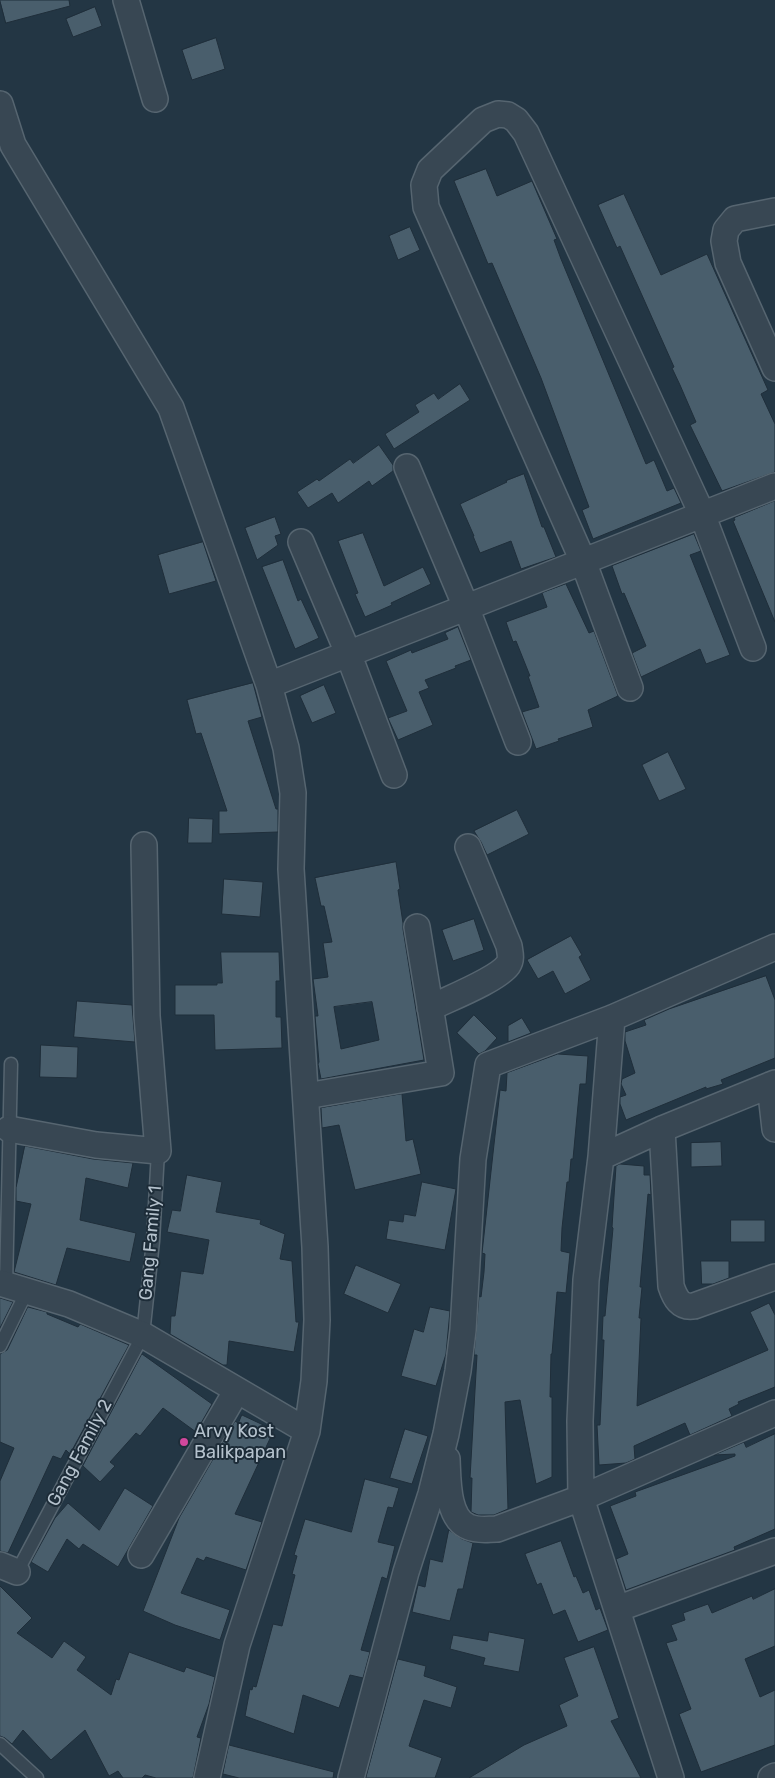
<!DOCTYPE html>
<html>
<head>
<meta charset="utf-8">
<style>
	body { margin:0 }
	canvas { display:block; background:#233644 }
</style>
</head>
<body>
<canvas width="775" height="1778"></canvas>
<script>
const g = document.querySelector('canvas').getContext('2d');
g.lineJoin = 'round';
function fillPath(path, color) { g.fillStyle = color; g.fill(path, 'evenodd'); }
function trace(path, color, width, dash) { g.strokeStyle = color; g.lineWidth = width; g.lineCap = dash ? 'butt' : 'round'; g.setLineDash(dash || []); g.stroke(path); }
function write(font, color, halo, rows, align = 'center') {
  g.font = font + ' Rubik,sans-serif'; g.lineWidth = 4; g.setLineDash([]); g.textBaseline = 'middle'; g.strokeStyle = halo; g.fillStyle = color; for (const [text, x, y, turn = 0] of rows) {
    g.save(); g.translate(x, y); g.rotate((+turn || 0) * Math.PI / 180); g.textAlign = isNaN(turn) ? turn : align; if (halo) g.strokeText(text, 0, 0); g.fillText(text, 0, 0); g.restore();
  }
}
const building = new Path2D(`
	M 0,0 L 69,0 L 70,6 L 6,23 Z
	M 95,7 L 102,26 L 73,37 L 66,19 Z
	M 216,38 L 225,69 L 192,80 L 182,50 Z
	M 486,169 L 497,196 L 532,181 L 557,239 L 554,240 L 561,259 L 646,464 L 654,460 L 667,491 L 674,488 L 681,503 L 593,539 L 582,510 L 589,507 L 541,378 L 492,263 L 488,264 L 454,181 Z
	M 624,194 L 661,275 L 707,254 L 768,390 L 761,394 L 775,424 L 775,472 L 722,491 L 690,425 L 696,422 L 680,385 L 672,368 L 674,367 L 620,246 L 617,248 L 598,205 Z
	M 410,227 L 420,250 L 398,260 L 389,236 Z
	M 460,384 L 470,400 L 394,449 L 385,434 L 419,412 L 415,405 L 434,393 L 438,399 Z
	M 379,445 L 393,465 L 393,471 L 372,486 L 369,481 L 338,503 L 332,493 L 308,508 L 297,492 L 317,479 L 319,481 L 350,459 L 353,463 Z
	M 524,474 L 542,527 L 544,527 L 556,557 L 521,569 L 511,541 L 480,553 L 473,536 L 474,536 L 460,504 L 507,482 L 506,481 Z
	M 775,501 L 775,622 L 733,521 L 735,520 L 734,518 Z
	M 275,517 L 281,534 L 275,536 L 278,545 L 257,560 L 245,528 Z
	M 363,533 L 384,586 L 423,567 L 431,584 L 391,603 L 392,605 L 365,617 L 355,594 L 358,593 L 338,541 Z
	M 694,534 L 701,551 L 690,555 L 730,655 L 706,664 L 700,649 L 641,677 L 632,653 L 646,646 L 624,593 L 622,594 L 612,566 Z
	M 203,542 L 216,581 L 169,594 L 158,555 Z
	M 283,560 L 298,601 L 301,599 L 319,638 L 295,649 L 262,567 Z
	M 566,584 L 589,633 L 594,631 L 618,696 L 588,710 L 593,727 L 558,739 L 559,741 L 536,749 L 522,712 L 539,707 L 528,676 L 530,676 L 516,641 L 513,642 L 506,622 L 547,607 L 542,593 Z
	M 458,627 L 471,660 L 455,666 L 456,668 L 425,680 L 429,688 L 419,692 L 433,725 L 398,740 L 388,718 L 407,711 L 386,661 L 411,650 L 412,653 L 448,639 L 445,633 Z
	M 253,683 L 262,717 L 248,721 L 276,809 L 278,809 L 278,832 L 219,834 L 219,811 L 227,811 L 201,733 L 196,734 L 187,700 Z
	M 324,685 L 336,713 L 312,723 L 300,696 Z
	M 668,752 L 686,789 L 659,801 L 642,765 Z
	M 517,810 L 529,834 L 487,855 L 481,842 L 474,831 Z
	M 189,818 L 213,819 L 212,843 L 188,843 Z
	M 396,862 L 400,889 L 398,890 L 403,923 L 403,929 L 424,1060 L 321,1079 L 318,1064 L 319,1062 L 315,1016 L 318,1016 L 313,979 L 328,977 L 323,943 L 332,942 L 324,906 L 321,906 L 315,878 ZM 372,1002 L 379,1040 L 341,1049 L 334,1007 Z
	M 224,879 L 263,882 L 260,917 L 222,914 Z
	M 474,919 L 484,950 L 453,961 L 442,930 Z
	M 571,936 L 582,955 L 579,957 L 591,980 L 565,994 L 553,971 L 538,979 L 527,960 Z
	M 221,952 L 279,952 L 280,981 L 276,981 L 276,1017 L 281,1017 L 282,1048 L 215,1050 L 214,1015 L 175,1015 L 175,985 L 217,985 L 217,983 L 222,983 Z
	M 766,976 L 775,1000 L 775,1058 L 721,1080 L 723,1084 L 706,1089 L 706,1087 L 626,1120 L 620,1104 L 620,1097 L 626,1095 L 621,1084 L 622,1079 L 635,1073 L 625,1041 L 625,1032 L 646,1025 L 644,1020 L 669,1009 Z
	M 77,1001 L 132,1005 L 135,1042 L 74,1037 Z
	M 474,1015 L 497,1038 L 485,1051 L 479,1054 L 457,1033 Z
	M 522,1018 L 531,1033 L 508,1042 L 508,1026 Z
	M 41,1045 L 78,1047 L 77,1078 L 40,1077 Z
	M 558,1054 L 588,1056 L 586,1084 L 580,1084 L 573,1159 L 571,1159 L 569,1182 L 567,1182 L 562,1228 L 561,1251 L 570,1253 L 566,1293 L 557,1292 L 552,1354 L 551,1354 L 550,1397 L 552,1397 L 552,1477 L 536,1484 L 520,1400 L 505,1402 L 508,1509 L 494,1515 L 478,1515 L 471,1512 L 472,1478 L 470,1478 L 477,1355 L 474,1355 L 479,1296 L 481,1297 L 484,1272 L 485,1254 L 482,1253 L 500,1090 L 506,1091 L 507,1073 Z
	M 402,1094 L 406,1141 L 413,1139 L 421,1174 L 355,1190 L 339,1125 L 322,1128 L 321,1108 Z
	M 721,1142 L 722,1166 L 691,1167 L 691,1143 Z
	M 25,1146 L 93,1159 L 133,1163 L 128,1188 L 86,1178 L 80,1220 L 136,1233 L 130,1262 L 67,1248 L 56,1285 L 14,1272 L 31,1204 L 16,1201 L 16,1188 Z
	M 620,1164 L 644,1166 L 644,1175 L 650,1175 L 651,1195 L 648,1194 L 640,1287 L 642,1287 L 639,1318 L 641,1318 L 637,1406 L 768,1350 L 750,1312 L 769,1303 L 775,1315 L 775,1387 L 738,1402 L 739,1404 L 729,1409 L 732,1416 L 690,1435 L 685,1423 L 634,1446 L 635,1459 L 626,1463 L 599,1465 L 597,1425 L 600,1425 L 604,1340 L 602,1340 L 603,1316 L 605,1316 L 613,1228 L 612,1227 L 616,1166 Z
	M 187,1175 L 222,1182 L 216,1212 L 261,1220 L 260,1224 L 285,1234 L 280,1259 L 292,1261 L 296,1322 L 299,1322 L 294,1352 L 229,1341 L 227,1365 L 223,1365 L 170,1334 L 171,1316 L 175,1316 L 181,1271 L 203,1274 L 209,1240 L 167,1232 L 172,1210 L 180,1211 Z
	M 422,1182 L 456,1189 L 445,1250 L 386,1239 L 389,1220 L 403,1222 L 404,1214 L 415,1216 Z
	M 731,1220 L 765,1220 L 765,1242 L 731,1242 Z
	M 701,1261 L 729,1261 L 729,1278 L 713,1284 L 702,1284 Z
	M 356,1265 L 401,1284 L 388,1313 L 344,1294 Z
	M 0,1298 L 13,1302 L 0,1328 Z
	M 28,1307 L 47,1312 L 47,1314 L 78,1327 L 80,1324 L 129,1345 L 70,1454 L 66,1450 L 61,1459 L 53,1456 L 8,1553 L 0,1551 L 0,1481 L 14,1448 L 0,1442 L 0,1354 L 7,1350 Z
	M 430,1307 L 450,1311 L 446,1354 L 436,1386 L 401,1376 L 414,1329 L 423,1332 Z
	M 142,1354 L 212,1404 L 196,1432 L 163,1408 L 140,1436 L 136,1433 L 110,1462 L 115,1466 L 100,1482 L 83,1466 Z
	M 242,1415 L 274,1430 L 235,1514 L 262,1522 L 246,1570 L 206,1557 L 204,1561 L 197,1558 L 181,1593 L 230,1610 L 220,1640 L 175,1625 L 143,1611 L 179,1518 L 235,1421 L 238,1423 Z
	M 405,1429 L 428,1436 L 412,1484 L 390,1478 Z
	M 775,1434 L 775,1529 L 734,1547 L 735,1550 L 626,1590 L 616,1559 L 628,1554 L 610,1506 L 636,1496 L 635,1492 L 735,1456 L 735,1454 L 714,1455 L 744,1442 L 746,1447 Z
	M 365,1479 L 399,1488 L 393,1508 L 388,1507 L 378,1542 L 395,1546 L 387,1579 L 382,1577 L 361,1650 L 370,1652 L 363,1678 L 350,1675 L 339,1708 L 303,1695 L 294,1734 L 245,1716 L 250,1689 L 252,1690 L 253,1686 L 256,1687 L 273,1624 L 282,1626 L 295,1575 L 292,1574 L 297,1556 L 294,1555 L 305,1519 L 351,1532 Z
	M 125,1488 L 153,1506 L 118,1567 L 83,1544 L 79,1549 L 67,1539 L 48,1572 L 31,1562 L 55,1518 L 68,1503 L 99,1530 Z
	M 449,1530 L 462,1539 L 473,1543 L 463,1589 L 458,1589 L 450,1621 L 412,1612 L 418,1585 L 425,1587 L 430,1559 L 442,1562 Z
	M 561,1541 L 574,1577 L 576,1576 L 583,1593 L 589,1590 L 596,1610 L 600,1608 L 608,1630 L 578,1642 L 565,1610 L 553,1615 L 541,1583 L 537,1585 L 525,1554 Z
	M 0,1586 L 32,1618 L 17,1633 L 52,1658 L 64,1641 L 86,1657 L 77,1670 L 111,1695 L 116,1679 L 119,1680 L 129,1652 L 184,1672 L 186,1667 L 215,1677 L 209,1704 L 197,1737 L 201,1738 L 193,1778 L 156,1778 L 145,1775 L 142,1778 L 123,1778 L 118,1771 L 109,1776 L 85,1730 L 51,1760 L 23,1730 L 12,1744 L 5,1738 L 0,1736 Z
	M 775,1589 L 775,1646 L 745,1659 L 760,1697 L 775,1690 L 775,1745 L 701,1772 L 679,1714 L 691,1709 L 666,1643 L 677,1640 L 671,1625 L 685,1620 L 683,1613 L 708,1604 L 712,1613 L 752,1596 L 753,1599 Z
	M 489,1632 L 525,1639 L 519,1672 L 483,1665 L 485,1658 L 450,1649 L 453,1635 L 487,1641 Z
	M 594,1647 L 619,1718 L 611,1721 L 641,1778 L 469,1778 L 524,1745 L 567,1726 L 559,1705 L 578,1696 L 564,1658 Z
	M 398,1659 L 426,1666 L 424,1676 L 457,1687 L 451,1708 L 424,1700 L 409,1746 L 442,1758 L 435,1778 L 366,1778 Z
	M 229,1745 L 334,1772 L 333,1778 L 239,1778 L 223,1774 Z`);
const lane = new Path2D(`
	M 6,1286 L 11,1064
	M 0,1346 L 27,1291
	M 17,1572 L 143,1335 L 153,1241 L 158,1151
	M 0,1744 L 37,1778`);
const street = new Path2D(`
	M 126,0 L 155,99
	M 0,104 L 13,145 L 171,408 L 269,685 L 286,748 L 293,793 L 291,869 L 315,1247 L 317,1320 L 314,1381 L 307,1431 L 237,1645 L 207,1778
	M 775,211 L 735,219 L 726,230 L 724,241 L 728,263 L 775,368
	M 407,467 L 466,607 L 518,742
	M 301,542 L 348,653 L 394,775
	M 269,685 L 775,486
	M 630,688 L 583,561 L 426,207 L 424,185 L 430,170 L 483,120 L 498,114 L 508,115 L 516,120 L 526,133 L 702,514 L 753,648
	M 430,1008 C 448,999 497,980 508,965 C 512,959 510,953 509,946 L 468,847
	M 612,1018 L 601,1157 L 586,1280 L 580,1421 L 581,1498 L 671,1778
	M 770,1085 L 775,1129
	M 306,1096 L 441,1073 L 417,927
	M 9,1129 L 96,1145 L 158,1151 L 147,1016 L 144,845
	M 662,1129 L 671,1286 C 675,1298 680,1308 694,1306 L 775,1277
	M 601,1157 L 662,1129 L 775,1083
	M 0,1283 L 69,1304 L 143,1335 L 307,1431
	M 447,1459 C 448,1480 447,1519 469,1527 C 478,1531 488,1529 497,1529 L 581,1498 L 775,1413
	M 141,1555 L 237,1390
	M 0,1565 L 17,1572
	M 617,1609 L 775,1551
	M 351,1778 L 406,1572 L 431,1494 L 446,1434 L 458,1371 L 463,1330 L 473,1159 L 488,1065 L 612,1018 L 775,947
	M 771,1778 L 775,1776`);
const markers = [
	[184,1442,5,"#d1479c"]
];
const streetNames = [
	["Gang Family 1",151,1243,-85],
	["Gang Family 2",80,1453,-62]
];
const poiNames = [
	["Arvy Kost",194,1432],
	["Balikpapan",194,1453]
];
fillPath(building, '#495e6c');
trace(building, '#1f2e3a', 1);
trace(lane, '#566570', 15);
trace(street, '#566570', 28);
trace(lane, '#384753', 12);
trace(street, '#384753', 25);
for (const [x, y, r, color] of markers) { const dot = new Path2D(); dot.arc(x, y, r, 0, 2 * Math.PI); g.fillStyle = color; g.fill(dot); trace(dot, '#1d2c38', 2); }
write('18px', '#b5c2cd', '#1d2c38', streetNames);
write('18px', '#b5c2cd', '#1d2c38', poiNames, 'left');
</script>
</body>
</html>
